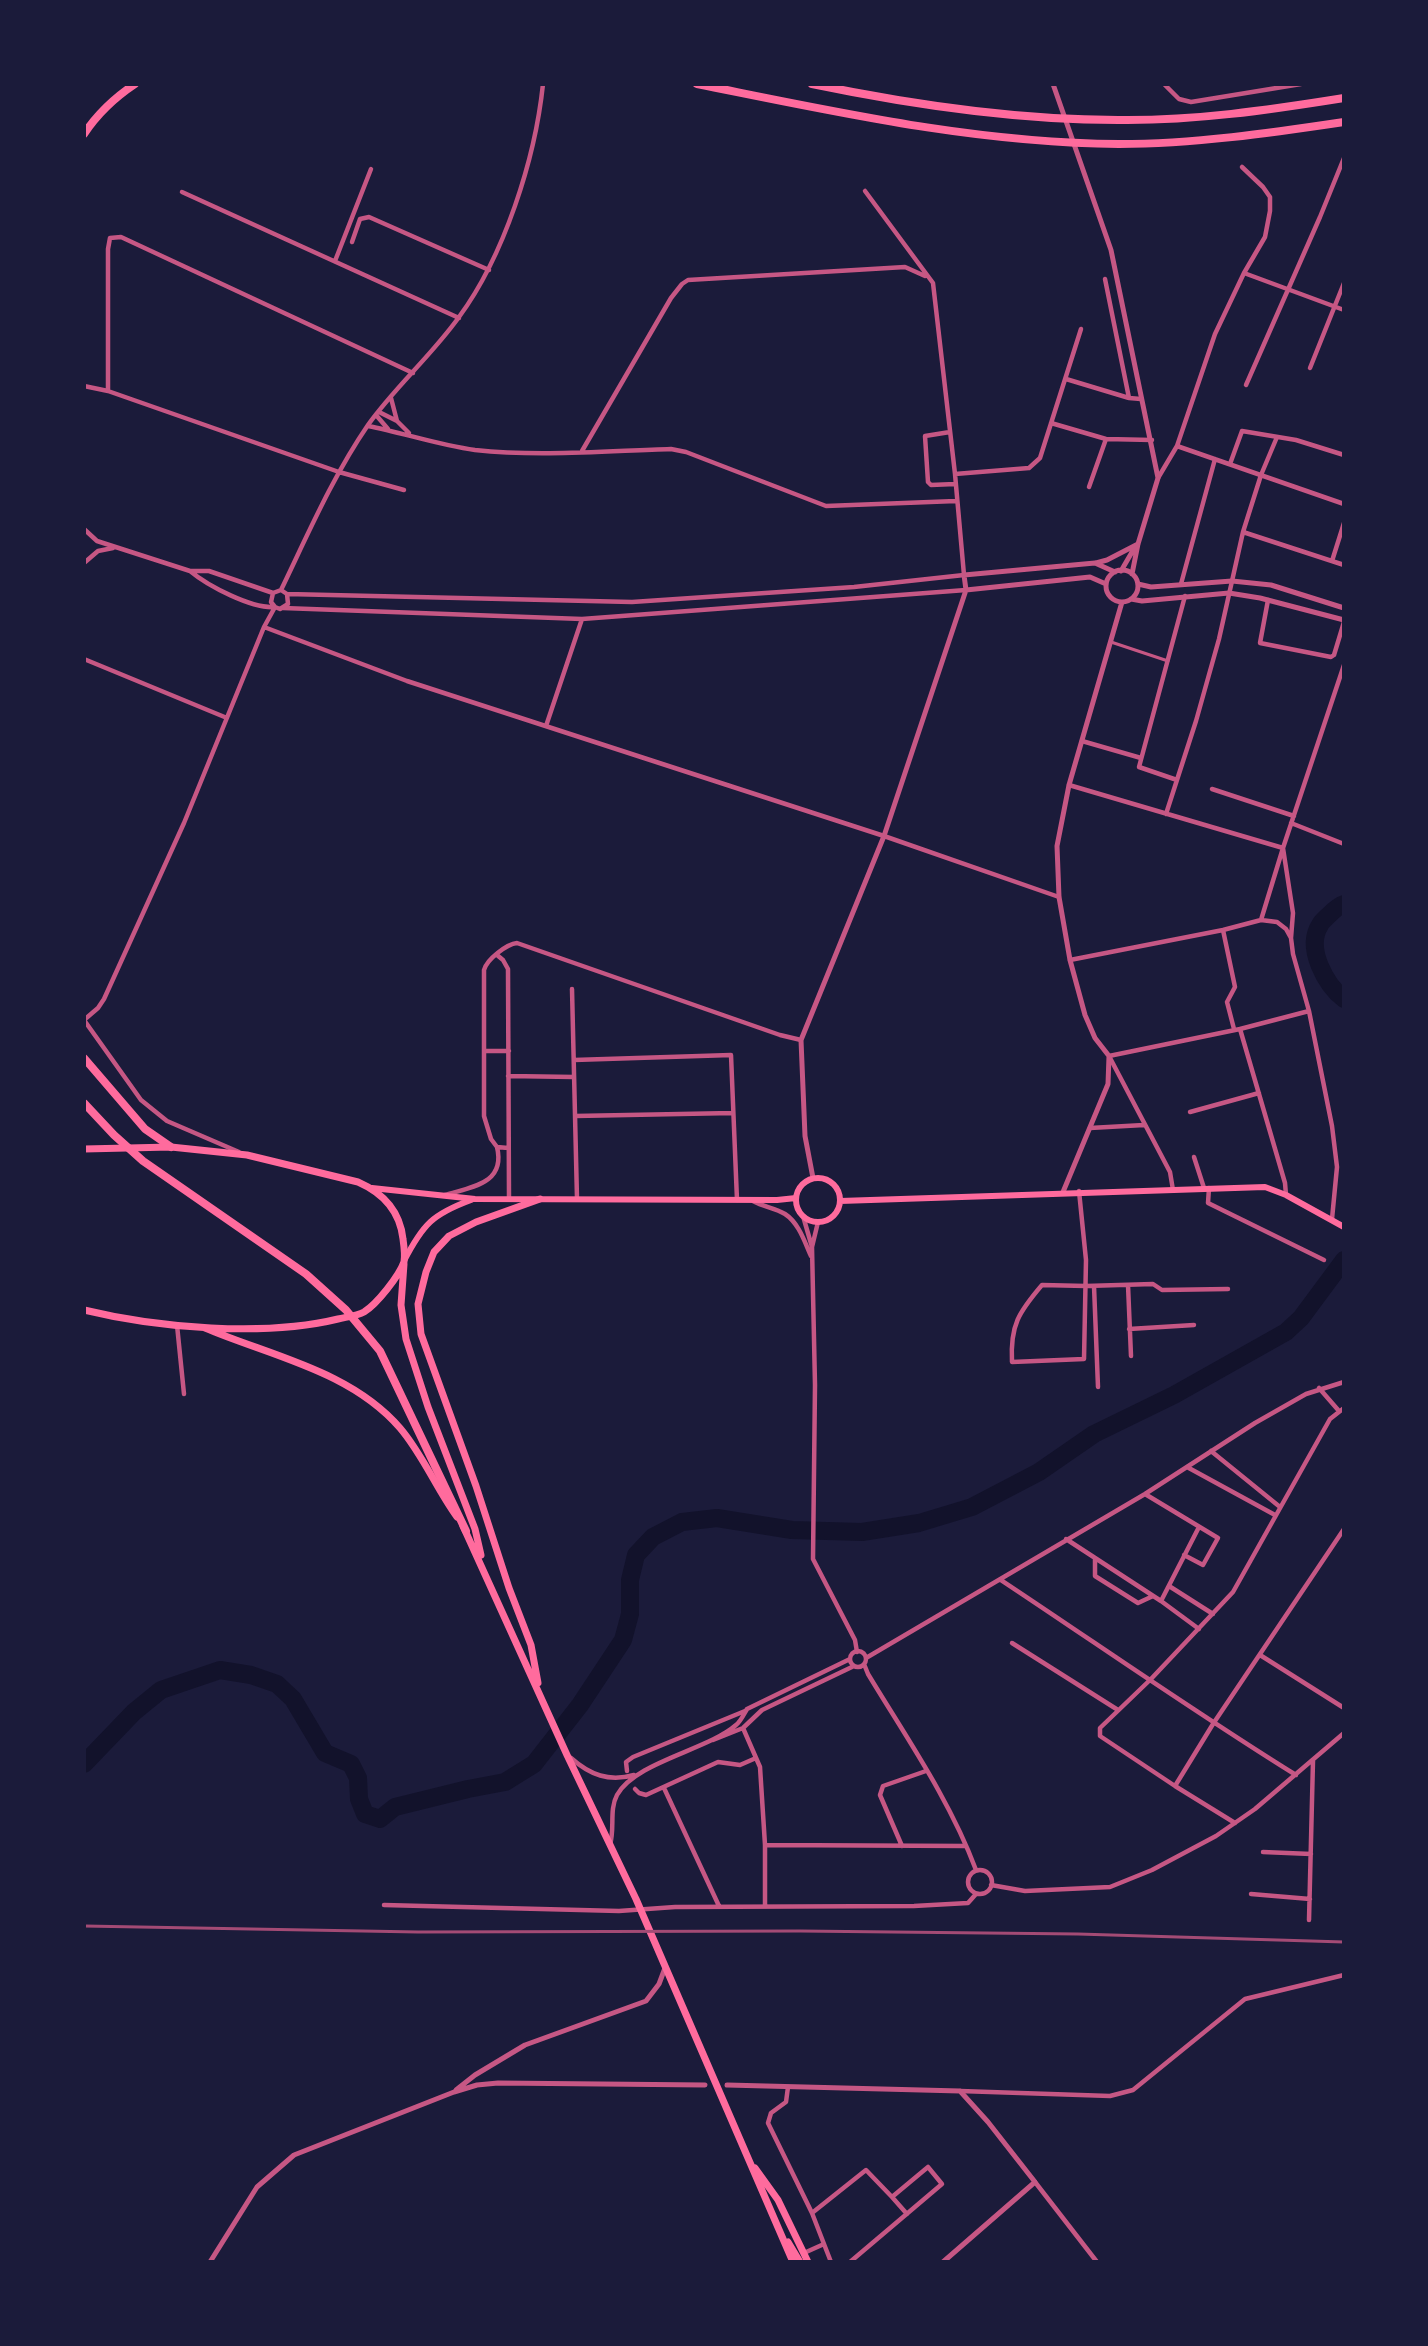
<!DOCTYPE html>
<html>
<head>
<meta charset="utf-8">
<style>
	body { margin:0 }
	#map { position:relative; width:1428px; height:2346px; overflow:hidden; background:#1b1b3a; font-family:Lato,sans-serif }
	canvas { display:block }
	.frame { position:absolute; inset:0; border:86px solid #1b1b3a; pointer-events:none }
</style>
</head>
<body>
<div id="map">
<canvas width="1428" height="2346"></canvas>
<div class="frame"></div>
</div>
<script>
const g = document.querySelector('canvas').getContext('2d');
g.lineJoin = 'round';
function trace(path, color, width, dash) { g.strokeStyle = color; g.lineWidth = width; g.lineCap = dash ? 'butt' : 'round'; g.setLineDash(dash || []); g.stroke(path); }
const river = new Path2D(`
	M 1344,904 C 1338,906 1334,910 1329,915 C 1326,918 1322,921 1320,925 C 1305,948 1326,985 1344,999
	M 84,1764 L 134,1712 L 161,1690 L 220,1670 L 251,1675 L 277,1684 L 293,1699 L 325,1753 L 351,1764 L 358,1778 L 359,1799 L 365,1814 L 380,1819 L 395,1807 L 468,1789 L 505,1782 L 534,1764 L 580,1705 L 623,1640 L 630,1614 L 630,1580 L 636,1555 L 653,1537 L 682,1522 L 717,1518 L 792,1530 L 862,1532 L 919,1523 L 972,1507 L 1039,1472 L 1094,1434 L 1174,1395 L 1286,1332 L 1301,1318 L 1344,1260`);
const pedestrian = new Path2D(`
	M 1111,642 L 1168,661`);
const minor = new Path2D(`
	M 1164,84 L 1179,99 L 1191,102 L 1301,84
	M 182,192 L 459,318
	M 352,242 L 360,219 L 369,217 L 489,270
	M 335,261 L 371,169
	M 1244,273 L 1344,310
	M 1105,279 L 1129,398
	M 1310,368 L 1344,283
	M 1066,379 L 1129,398 L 1141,399
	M 1246,385 L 1320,217 L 1344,158
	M 84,386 L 108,391 L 339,472 L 404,490
	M 108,391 L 108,249 L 110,238 L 121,237 L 413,373
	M 391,398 L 397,421
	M 379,412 L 397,421 L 409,433
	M 376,415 L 388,429
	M 1051,423 L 1106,439 L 1152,440
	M 368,426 C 404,433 438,445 475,450 C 539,457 606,451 671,449 L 686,452 L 826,506 L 956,501
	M 950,432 L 925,436 L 928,482 L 931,485 L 955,484
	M 1177,446 L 1344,504
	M 582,451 L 671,298 L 682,284 L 688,280 L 905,267 L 925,276
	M 1230,464 L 1242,431 L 1296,440 L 1344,455
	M 955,474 L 1029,468 L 1040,458 L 1081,329
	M 1158,478 L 1177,446 L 1215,334 L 1244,273 L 1265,237 L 1270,211 L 1270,197 L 1263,187 L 1242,167
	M 1089,487 L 1106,439
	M 84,529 L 97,541 L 190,571 C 208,586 252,609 275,607
	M 1243,532 L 1344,565
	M 1332,561 L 1344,523
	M 84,563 L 98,551 L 113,548
	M 190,571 L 209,571 L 273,593
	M 1181,584 L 1215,459
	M 281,590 C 308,534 333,476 368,425 C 395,387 432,355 459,317 C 504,256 535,160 543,84
	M 273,593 L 281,590 L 287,594 L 632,602 L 854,587 L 964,575 L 955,474 L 933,283 L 865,191
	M 273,593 L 271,602 L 275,607 L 280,609 L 288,604 L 287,594
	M 1268,600 L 1260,643 L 1331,657 L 1334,655 L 1344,622
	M 283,608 L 582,619 L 966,590
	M 264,627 L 407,681 L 884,836 L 1059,897
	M 84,659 L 227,718
	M 546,726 L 582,619
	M 1082,741 L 1141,758
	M 1177,780 L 1139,767 L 1185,596
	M 1069,785 L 1283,848
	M 1212,789 L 1294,816
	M 1166,814 L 1196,721 L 1219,639 L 1243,532 L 1261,475 L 1277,437
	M 1291,823 L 1344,844
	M 1283,848 L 1293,913 L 1291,938 L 1293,954 L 1309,1011 L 1332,1126 L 1337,1167 L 1332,1219
	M 1261,920 L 1283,848 L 1344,665
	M 1223,930 L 1235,987 L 1227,1002 L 1234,1029
	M 497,955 L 503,960 L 508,969 L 509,1198
	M 1070,960 L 1223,930 L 1261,920 L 1277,922 L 1286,929 L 1291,938
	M 572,989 L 577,1199
	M 84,1020 L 98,1008 L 104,999 L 184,823 L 264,627 L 275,607
	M 84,1020 L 141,1100 L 167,1121 L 239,1152
	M 1240,1029 L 1285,1183 L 1286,1195
	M 484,1051 L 509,1051
	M 574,1060 L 731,1055 L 737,1200
	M 508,1076 L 574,1077
	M 1190,1112 L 1259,1093
	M 575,1116 L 733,1113
	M 1090,1128 L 1144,1125
	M 508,1148 L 497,1147 L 491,1139 L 484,1116 L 484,970 C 487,959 507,944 517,943 L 780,1035 L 801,1040
	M 1194,1157 L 1204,1188
	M 1209,1188 L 1208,1203 L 1324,1260
	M 1173,1190 L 1170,1172 L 1109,1056 L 1240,1029 L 1309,1011
	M 1079,1191 L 1086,1260 L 1084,1359 L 1012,1362 C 1010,1325 1019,1312 1042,1285 L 1086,1286 L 1153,1284 L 1162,1290 L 1228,1289
	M 445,1195 C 471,1187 506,1184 497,1147
	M 753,1201 C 764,1207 775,1208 785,1214 C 799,1223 805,1243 811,1256
	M 803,1216 L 812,1247
	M 818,1222 L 812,1247 L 815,1385 L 813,1559 L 855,1640 L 857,1652
	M 1128,1285 L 1131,1356
	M 1094,1286 L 1098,1387
	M 177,1325 L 184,1394
	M 1129,1329 L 1194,1325
	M 1319,1388 L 1339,1411
	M 1211,1451 L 1280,1507
	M 1187,1467 L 1275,1515
	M 1145,1494 L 1218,1538 L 1203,1565 L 1184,1555
	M 1066,1539 L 1161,1601 L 1199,1629
	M 1095,1558 L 1095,1576 L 1138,1603 L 1153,1596
	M 1001,1580 C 1099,1645 1196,1713 1296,1775
	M 1169,1586 L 1213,1614
	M 1161,1601 L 1199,1527
	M 1012,1643 L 1118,1710
	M850 1659a8 8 0 1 1 16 0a8 8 0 1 1-16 0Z
	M 1260,1655 L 1344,1708
	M 866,1658 L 1145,1494 L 1255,1423 L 1306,1394 L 1344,1382
	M 864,1664 L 868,1674 C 906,1737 950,1800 976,1870
	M 743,1728 L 760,1767 L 765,1845 L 765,1905
	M 713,1740 L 743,1728 L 762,1710 L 854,1666
	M 571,1758 C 590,1775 609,1782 634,1775
	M 627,1771 L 626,1762 L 633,1757 L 745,1711
	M 1175,1786 L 1213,1724 L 1344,1529
	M 664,1788 L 719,1906
	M 635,1789 L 639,1793 L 646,1795 L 718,1762 L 740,1765 L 756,1758
	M 1235,1823 L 1175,1786 L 1100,1736 L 1100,1728 L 1151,1679 L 1233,1592 L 1330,1419 L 1344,1408
	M 610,1845 C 615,1828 609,1810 617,1795 C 635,1762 708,1750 736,1725 C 741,1721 744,1714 747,1709 L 850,1659
	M 765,1845 L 966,1846
	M 902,1846 L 880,1795 L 883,1786 L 926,1771
	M 1263,1852 L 1311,1854
	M968 1882a12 12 0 1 1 24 0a12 12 0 1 1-24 0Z
	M 991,1885 L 1025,1891 L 1110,1887 L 1152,1870 L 1216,1836 L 1255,1809 L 1344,1733
	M 1251,1894 L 1310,1899
	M 384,1905 L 619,1911 L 675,1907 L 914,1906 L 968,1903 L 976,1894
	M 1309,1920 L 1313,1761
	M 788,2087 L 786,2102 L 771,2113 L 768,2123 L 812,2213 L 824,2244 L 804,2253
	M 960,2091 L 1110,2096 L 1133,2090 L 1245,1999 L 1344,1975
	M 1035,2182 L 1097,2262
	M 892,2197 L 907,2214
	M 812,2213 L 866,2170 L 892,2197 L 928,2167 L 942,2184 L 850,2262
	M 824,2244 L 831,2262`);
const tertiary = new Path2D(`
	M 1053,84 L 1111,250 L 1158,478 L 1138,544 L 1132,574
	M 1096,563 L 1107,560 L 1138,544
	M1106 586a16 16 0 1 1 32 0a16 16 0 1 1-32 0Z
	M 1121,571 L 1135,547
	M 1138,584 L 1151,587 L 1232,581 L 1271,585 L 1344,608
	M 966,590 L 1090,577 L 1106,584
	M 1131,599 L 1142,601 L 1229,593 L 1260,598 L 1344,620
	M 813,1178 L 805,1136 L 801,1040 L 884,836 L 966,590 L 964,575 L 1095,563 L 1115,572
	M 1063,1192 L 1108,1084 L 1109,1056 L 1095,1038 L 1085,1015 L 1070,960 L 1059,897 L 1057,846 L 1069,785 L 1122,602
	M 727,2085 L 960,2091 L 988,2122 L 1035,2182 L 943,2262
	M 456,2090 L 475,2075 L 525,2045 L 646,2001 L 659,1984 L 665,1968
	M 210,2262 L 257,2187 L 294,2155 L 454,2092 L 477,2085 L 498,2083 L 705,2085`);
const secondary = new Path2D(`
	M796 1200a22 22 0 1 1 44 0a22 22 0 1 1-44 0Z
	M 372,1188 L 475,1199 L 777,1200 L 796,1198
	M 840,1201 L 1265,1187 L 1286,1195 L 1344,1227
	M 404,1261 C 423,1224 433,1214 471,1200`);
const primary = new Path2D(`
	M 84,1149 L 171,1147 L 247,1155 L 358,1182 C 383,1193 400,1211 403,1239 C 404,1246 405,1256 404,1262 C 399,1276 377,1304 364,1312 C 357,1316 346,1317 338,1319 C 264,1337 158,1328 84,1310
	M 404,1264 L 401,1305 L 406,1339 L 428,1407 L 475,1529 L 481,1555
	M 205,1328 C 271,1356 351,1371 400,1428 C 423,1455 436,1488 457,1517
	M 463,1526 L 567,1755 L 636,1899 L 793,2262
	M 538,1683 L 531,1645 L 509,1588 L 476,1486 L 421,1334 L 418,1304 L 426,1272 L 434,1252 L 449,1236 L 476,1222 L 540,1199
	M 755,2168 L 778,2200 L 808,2262
	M 788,2242 L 800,2262`);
const motorway = new Path2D(`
	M 697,84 C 837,112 975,143 1119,144 C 1194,144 1270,133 1344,122
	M 812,84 C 913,105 1015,120 1118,120 C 1194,121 1269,110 1344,98
	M 84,134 C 98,113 114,98 135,84
	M 84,1058 L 145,1129 L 171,1147
	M 84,1103 L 114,1135 L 143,1161 L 306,1274 L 346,1310 L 380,1351 L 466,1531`);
const rail = new Path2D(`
	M 84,1926 L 418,1932 L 800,1931 L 1078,1934 L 1344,1942`);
trace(river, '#12122b', 18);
trace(pedestrian, '#c65784', 3);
trace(minor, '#c65784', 4.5);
trace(tertiary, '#c65784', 5);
trace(secondary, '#ff6b9d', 6);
trace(primary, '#ff6b9d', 7);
trace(motorway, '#ff6b9d', 8);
trace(rail, '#a44b75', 3);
</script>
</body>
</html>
